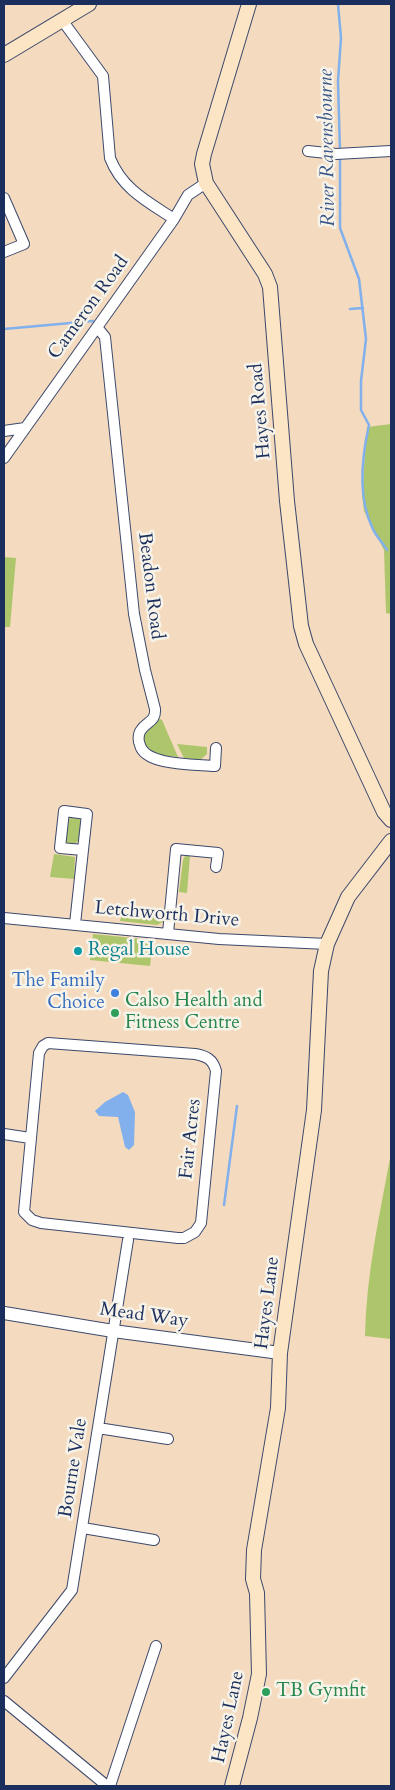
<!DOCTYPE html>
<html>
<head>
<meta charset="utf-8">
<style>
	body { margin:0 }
	#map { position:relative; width:395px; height:1790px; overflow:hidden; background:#f4dabe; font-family:Cardo,serif }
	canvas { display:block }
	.frame { position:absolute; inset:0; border:5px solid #1b2f5e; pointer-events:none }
</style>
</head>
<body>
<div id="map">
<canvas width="395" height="1790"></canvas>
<div class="frame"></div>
</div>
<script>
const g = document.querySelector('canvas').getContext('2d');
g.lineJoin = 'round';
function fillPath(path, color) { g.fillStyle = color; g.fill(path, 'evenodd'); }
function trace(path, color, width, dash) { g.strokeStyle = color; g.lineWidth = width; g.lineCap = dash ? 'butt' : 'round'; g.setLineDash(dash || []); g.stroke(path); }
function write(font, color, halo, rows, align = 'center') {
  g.font = font + ' Cardo,serif'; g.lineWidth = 5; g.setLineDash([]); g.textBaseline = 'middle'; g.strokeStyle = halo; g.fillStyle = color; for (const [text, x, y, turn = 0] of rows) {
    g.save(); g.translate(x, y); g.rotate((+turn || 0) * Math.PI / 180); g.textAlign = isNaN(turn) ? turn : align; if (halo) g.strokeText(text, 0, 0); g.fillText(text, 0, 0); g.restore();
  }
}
const green = new Path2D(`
	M 391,424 L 391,614 L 386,613 L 384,550 L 364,511 L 362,494 L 367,427 Z
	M 4,557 L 16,558 L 10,627 L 4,627 Z
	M 158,718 L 162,720 L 178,757 C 167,756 132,754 145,733 C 149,727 155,724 158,718 Z
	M 177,744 L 207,747 L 207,754 L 200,760 L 184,758 Z
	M 70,816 L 78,816 C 84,824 82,839 75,844 L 70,845 L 65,841 Z
	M 54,854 L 75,857 L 74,879 L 50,877 Z
	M 185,856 L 190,856 L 187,893 L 179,892 L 183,860 Z
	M 122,913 L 165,917 L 163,922 L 157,925 L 120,921 Z
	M 93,934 L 153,940 L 150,966 L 90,960 Z
	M 391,1153 L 391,1339 L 365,1336 C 366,1274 380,1213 391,1153 Z`);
const water = new Path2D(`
	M 123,1092 L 128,1095 L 135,1112 L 134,1145 L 129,1150 L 125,1147 L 118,1117 L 99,1116 L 95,1111 L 105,1102 Z`);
const stream = new Path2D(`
	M 338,4 L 341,38 L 338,81 L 340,152
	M 340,157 L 340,228 L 359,279 L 366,339 L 361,381 L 361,410 L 369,425 C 362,456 358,497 372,527 C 375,535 382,542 387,550
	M 350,309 L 363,308
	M 4,329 L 93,321
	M 224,1205 L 237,1106`);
const minor = new Path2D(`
	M 62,20 L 103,76 L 110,158 C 122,189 148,202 174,219
	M 308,151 L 336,154 L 391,151
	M 4,198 L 24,244 L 4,252
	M 97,327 L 105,337 L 134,614 L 145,670 L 155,709 C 156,722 147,721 141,730 C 138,734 138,741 140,745 C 145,766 196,764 215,766 L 216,748
	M 4,431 L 25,428
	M 4,458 L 174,219 L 188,195 L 206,183
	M 4,918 L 219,939 L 327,944
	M 75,924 L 83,850 L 60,848 L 64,811 L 87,814 L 83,850
	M 168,933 L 176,849 L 218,853 L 216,867
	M 48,1043 L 195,1054 C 206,1056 213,1059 216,1071 L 201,1223 L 195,1232 L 184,1238 L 178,1238 L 41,1223 L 32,1220 L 24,1212 L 39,1053 L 43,1046 Z
	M 4,1134 L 30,1138
	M 98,1428 L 168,1439
	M 83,1528 L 154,1540
	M 4,1678 L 72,1590 L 128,1240
	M 4,1701 L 107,1786
	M 110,1786 L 156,1646`);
const tertiary = new Path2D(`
	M 4,1313 L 113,1331 L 280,1353`);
const secondary = new Path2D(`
	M 249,4 L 204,154 L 202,164 L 206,183 L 265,274 L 270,287 L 287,501 L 301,626 L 306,644 L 384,812 L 391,820
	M 4,55 L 89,4
	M 232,1786 L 250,1718 L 259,1674 L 257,1593 L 253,1579 L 254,1550 L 278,1408 L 280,1353 L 314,1110 L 321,971 L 327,944 L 348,897 L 391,841`);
const markers = [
	[78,951,5,"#0f9aa8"],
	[115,993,5,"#3f7fe0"],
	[115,1013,5,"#2e9e5b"],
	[266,1692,5,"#2e9e5b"]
];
const streetNames = [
	["Cameron Road",89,308,-54],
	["Hayes Road",261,411,-95],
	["Beadon Road",150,586,83],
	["Letchworth Drive",167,915,5],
	["Fair Acres",191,1139,-84],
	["Hayes Lane",268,1303,-83],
	["Mead Way",144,1316,8],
	["Bourne Vale",74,1468,-81],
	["Hayes Lane",229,1717,-78]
];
const cultureNames = [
	["Regal House",88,951]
];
const shopNames = [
	["The Family",105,982],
	["Choice",105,1004]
];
const leisureNames = [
	["Calso Health and",125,1002],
	["Fitness Centre",125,1024],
	["TB Gymfit",276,1692]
];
const waterNames = [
	["River Ravensbourne",328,148,-91]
];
fillPath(green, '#adc66b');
fillPath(water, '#81b0ec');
trace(stream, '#81b0ec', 2.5);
trace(minor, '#3c496c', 12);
trace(tertiary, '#3c496c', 14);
trace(secondary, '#3c496c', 16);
trace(minor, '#fff', 10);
trace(tertiary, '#fff', 12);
trace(secondary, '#fce5c4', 14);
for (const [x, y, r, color] of markers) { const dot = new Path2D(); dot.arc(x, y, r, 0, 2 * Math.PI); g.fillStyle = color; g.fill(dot); trace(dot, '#f7f3e8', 2); }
write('19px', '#1b2f5e', '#f7f3e8', streetNames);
write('19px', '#0d838f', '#f7f3e8', cultureNames, 'left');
write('19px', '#366cbe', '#f7f3e8', shopNames, 'right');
write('19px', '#27864d', '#f7f3e8', leisureNames, 'left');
write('italic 20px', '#3a5689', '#f7f3e8', waterNames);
</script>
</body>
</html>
